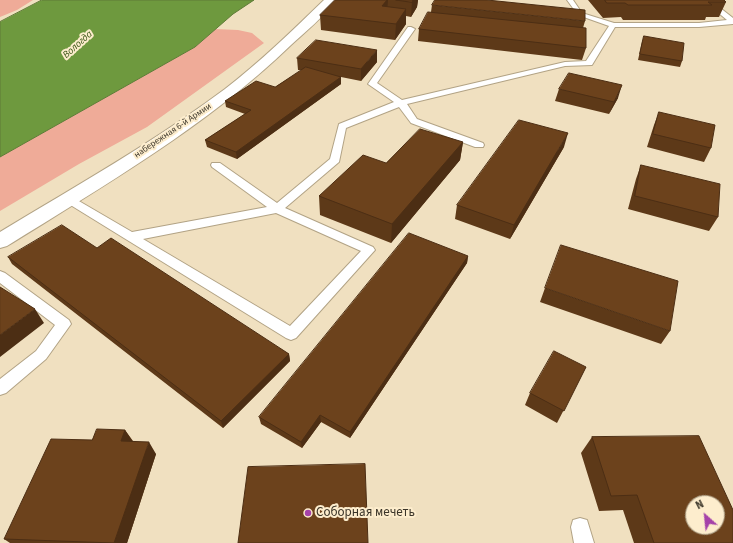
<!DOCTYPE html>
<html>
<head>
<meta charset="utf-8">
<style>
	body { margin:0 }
	#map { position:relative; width:733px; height:543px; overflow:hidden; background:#f0e0c0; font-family:"Source Sans 3",sans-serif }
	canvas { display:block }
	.north { position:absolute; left:685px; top:495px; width:40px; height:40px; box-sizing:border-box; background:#fdedcd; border:1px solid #afa38b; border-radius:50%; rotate:333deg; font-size:11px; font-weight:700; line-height:16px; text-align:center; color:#3a3428 }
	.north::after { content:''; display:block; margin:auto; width:14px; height:18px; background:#a542a9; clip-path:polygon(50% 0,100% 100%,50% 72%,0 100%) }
</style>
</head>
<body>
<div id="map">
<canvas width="733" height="543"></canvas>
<div class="north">N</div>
</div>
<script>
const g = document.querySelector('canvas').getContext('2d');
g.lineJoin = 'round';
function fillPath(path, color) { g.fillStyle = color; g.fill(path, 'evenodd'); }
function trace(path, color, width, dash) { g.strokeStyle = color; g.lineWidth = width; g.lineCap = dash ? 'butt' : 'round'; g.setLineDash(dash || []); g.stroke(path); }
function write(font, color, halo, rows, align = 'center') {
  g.font = font + ' "Source Sans 3",sans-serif'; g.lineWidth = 4; g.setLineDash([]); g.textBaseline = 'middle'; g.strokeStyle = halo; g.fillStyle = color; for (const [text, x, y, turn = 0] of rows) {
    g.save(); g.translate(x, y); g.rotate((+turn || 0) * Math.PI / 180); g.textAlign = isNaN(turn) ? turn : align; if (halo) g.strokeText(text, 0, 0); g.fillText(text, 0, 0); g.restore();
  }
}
const green = new Path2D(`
	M 0,0 L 33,0 L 17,10 L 0,17 Z
	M 215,29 L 238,30 L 252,33 L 264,43 L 147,127 L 79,164 L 0,211 L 0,157 L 195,47 Z`);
const water = new Path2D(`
	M 42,0 L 254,0 L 233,14 L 195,47 L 0,157 L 0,22 Z`);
const lane = new Path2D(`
	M 567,0 L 573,0 L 582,13 L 614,23 L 699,23 L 727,20 L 703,0 L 710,0 L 733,18 L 733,24 L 699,27 L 615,27 L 592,65 L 565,66 L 407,104 L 417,119 L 483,143 L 484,145 L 483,147 L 475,147 L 411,123 L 399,107 L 346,128 L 339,162 L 285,208 L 373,247 L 375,250 L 296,338 L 291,340 L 286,338 L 64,201 L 62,199 L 64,197 L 72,197 L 132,232 L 267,207 L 212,167 L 211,165 L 212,163 L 220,163 L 277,203 L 330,159 L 339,124 L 394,102 L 368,84 L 408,27 L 411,27 L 415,29 L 377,83 L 402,100 L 565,62 L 586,61 L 609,26 L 578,15 ZM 276,213 L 361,251 L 290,326 L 143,239 Z
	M 0,271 L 5,273 L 69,320 L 71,324 L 46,359 L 6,393 L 0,395 L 0,379 L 36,351 L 55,325 L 0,283 Z
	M 580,518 L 587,520 L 594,543 L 574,543 L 571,527 L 573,520 Z`);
const street = new Path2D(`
	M 324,0 L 336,0 C 325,16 305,32 291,45 C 207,126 105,185 7,246 L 0,248 L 0,232 C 76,186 154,142 225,89 C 260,62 292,31 324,0 Z`);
const wall = new Path2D(`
	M 335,0 L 418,0 L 417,7 L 411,17 L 406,16 L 406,24 L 395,40 L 321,30 L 320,15 Z
	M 588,0 L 724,0 L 726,2 L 719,17 L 706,17 L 705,20 L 623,20 L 621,17 L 603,18 Z
	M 432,5 L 585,21 L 583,28 L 586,48 L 582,60 L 418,41 L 419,29 L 431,12 Z
	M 644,36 L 682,61 L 680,67 L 638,60 L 642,42 Z
	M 297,58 L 377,62 L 361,81 L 341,77 L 341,84 L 237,159 L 207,147 L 205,140 L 245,114 L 226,107 L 225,101 L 275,87 L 302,70 L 298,70 Z
	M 559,89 L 618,98 L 609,114 L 555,101 Z
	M 659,112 L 711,148 L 704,162 L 647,147 L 654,125 Z
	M 463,142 L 460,160 L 391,243 L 320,215 L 319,196 Z
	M 564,147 L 510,239 L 455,219 L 457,205 Z
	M 641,165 L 718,217 L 709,231 L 628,209 L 636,179 Z
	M 97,248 L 289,354 L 290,361 L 223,428 L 12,264 L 8,257 Z
	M 468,256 L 467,263 L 350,438 L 321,422 L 302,448 L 261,424 L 259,417 Z
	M 545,288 L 670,331 L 661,344 L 540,302 Z
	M 586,367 L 557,423 L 525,405 L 530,393 Z
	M 125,430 L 133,441 L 156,454 L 127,543 L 10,543 L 4,539 L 92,440 Z
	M 592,437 L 733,543 L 634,543 L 623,510 L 599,511 L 581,453 Z`);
const shadedWall = new Path2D(`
	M 386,0 L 388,0 L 387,14 L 382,6 Z
	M 413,0 L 418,0 L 417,7 L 411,17 L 412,2 Z
	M 406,9 L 406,24 L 395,40 L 396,24 Z
	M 377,50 L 377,62 L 361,81 L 361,69 Z
	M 341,77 L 341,84 L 237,159 L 236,152 Z
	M 622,85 L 618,98 L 609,114 L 614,102 Z
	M 568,133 L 564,147 L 510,239 L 514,225 Z
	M 463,142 L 460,160 L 391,243 L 392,224 Z
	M 468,256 L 467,263 L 350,438 L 350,432 Z
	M 35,309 L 44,323 L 0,357 L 0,335 Z
	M 289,354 L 290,361 L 223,428 L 221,421 Z
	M 320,415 L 321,422 L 302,448 L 301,442 Z
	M 125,430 L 133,442 L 121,441 Z
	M 149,442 L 156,454 L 127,543 L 114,543 Z`);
const building = new Path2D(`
	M 335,0 L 387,0 L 382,6 L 406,9 L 396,24 L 320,15 Z
	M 396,0 L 413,0 L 412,2 Z
	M 435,0 L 487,0 L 585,10 L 585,21 L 432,5 Z
	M 605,0 L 724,0 L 726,2 L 708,2 L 712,5 L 628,5 L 625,3 L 607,3 Z
	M 428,12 L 586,28 L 586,48 L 419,29 Z
	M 644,36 L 684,43 L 682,61 L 640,54 Z
	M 316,40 L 377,50 L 361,69 L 297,58 Z
	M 306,67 L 341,77 L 236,152 L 205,140 L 251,110 L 225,101 L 256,81 L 275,87 Z
	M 569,73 L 622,85 L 614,102 L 559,89 Z
	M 659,112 L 715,125 L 711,148 L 653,134 Z
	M 519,120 L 568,133 L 514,225 L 457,205 Z
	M 420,129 L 463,142 L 392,224 L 319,196 L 363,155 L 386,163 Z
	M 641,165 L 720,184 L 718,217 L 635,196 Z
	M 62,225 L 97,248 L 111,238 L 289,354 L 221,421 L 8,257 Z
	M 409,233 L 468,256 L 350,432 L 320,415 L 301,442 L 259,417 Z
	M 561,245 L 678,281 L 670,331 L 545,288 Z
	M 0,287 L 35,309 L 0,335 Z
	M 554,351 L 586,367 L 564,411 L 530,393 Z
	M 97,429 L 125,430 L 121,441 L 149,442 L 114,543 L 4,539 L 51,439 L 92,440 Z
	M 699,436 L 733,510 L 733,543 L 654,543 L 637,495 L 611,496 L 592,437 ZM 693,503 L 717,503 L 717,527 L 693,527 Z
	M 365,464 L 368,543 L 238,543 L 248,467 Z`);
const markers = [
	[308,513,4,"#a542a9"]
];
const farStreetnames = [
	["набережная 6-й Армии",173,131,-34]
];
const farWaternames = [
	["Вологда",78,45,-42]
];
const nearPoinames = [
	["Соборная мечеть",316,513]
];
fillPath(green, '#efab98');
fillPath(water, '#6e993e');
trace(water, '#5e7b37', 1);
trace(lane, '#b2a385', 2);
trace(street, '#b2a385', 2);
fillPath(lane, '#fff');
fillPath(street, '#fff');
fillPath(wall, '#5d3918');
fillPath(shadedWall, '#4c2e14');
fillPath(building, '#6c421c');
trace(building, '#4c2e14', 1);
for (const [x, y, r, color] of markers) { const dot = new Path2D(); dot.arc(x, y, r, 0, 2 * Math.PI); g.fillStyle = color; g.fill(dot); trace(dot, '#fdedcd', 1.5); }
write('9px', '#3a3428', '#fdedcd', farStreetnames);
write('italic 10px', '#375314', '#fdedcd', farWaternames);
write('13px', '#3a3428', '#fdedcd', nearPoinames, 'left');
</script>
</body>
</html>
